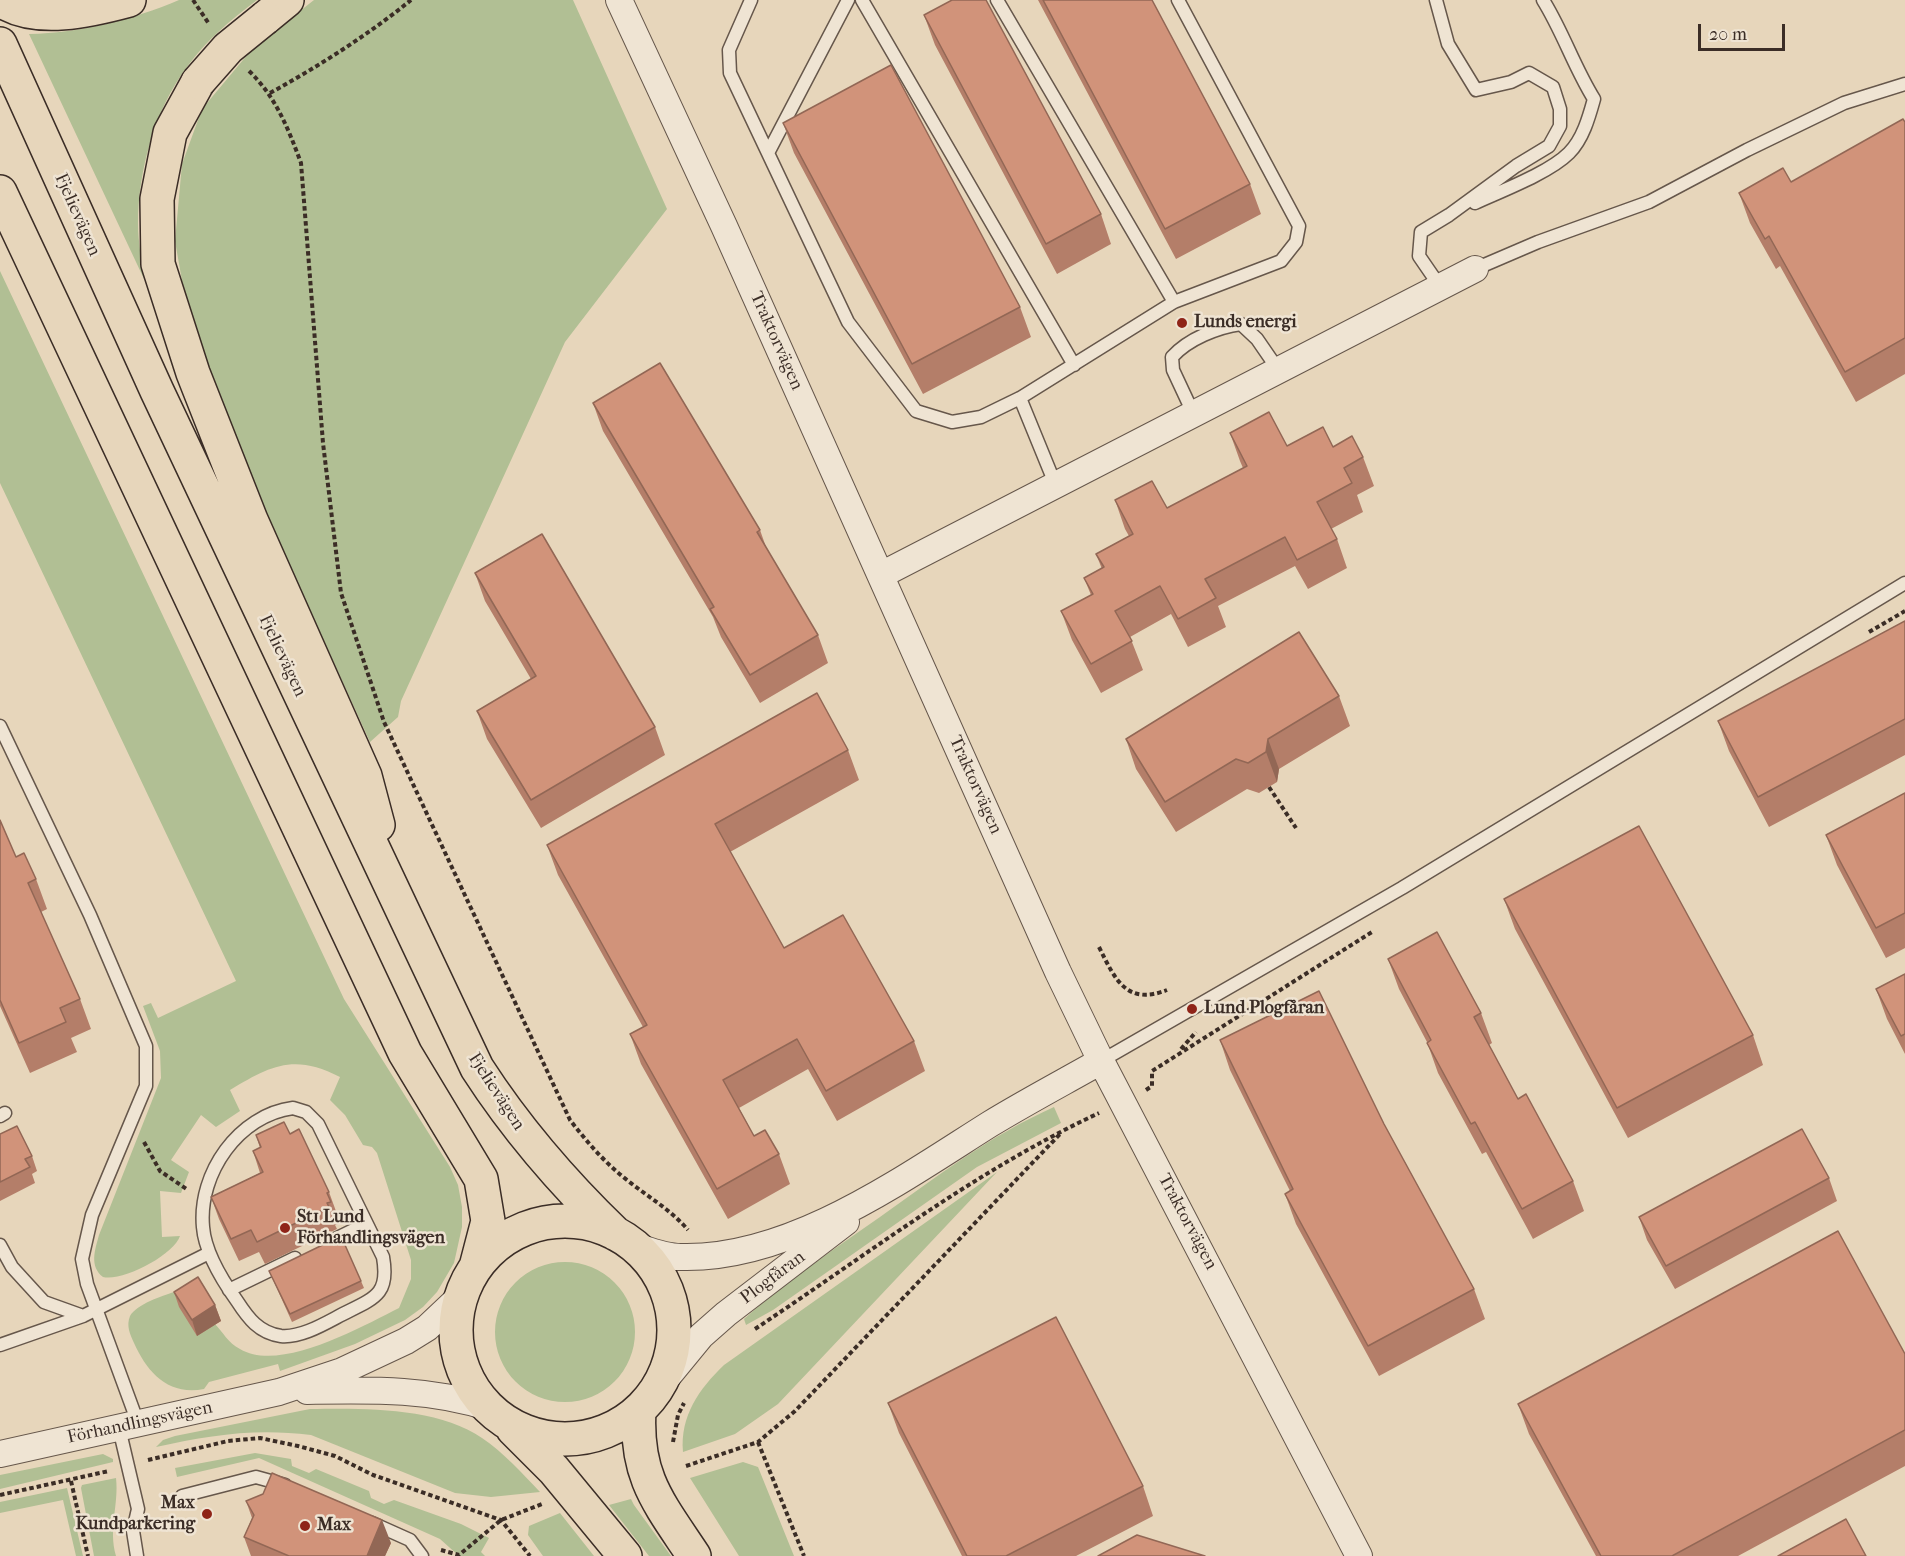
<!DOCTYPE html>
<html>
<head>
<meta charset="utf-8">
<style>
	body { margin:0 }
	#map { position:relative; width:1905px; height:1556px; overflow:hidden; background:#e7d6bb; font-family:"IM FELL French Canon",serif }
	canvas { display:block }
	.scale { position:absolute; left:1698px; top:24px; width:87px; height:27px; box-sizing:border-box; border:3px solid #3b2d26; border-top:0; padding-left:8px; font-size:18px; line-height:21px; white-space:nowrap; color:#3b2d26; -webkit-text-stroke:4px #efe4d3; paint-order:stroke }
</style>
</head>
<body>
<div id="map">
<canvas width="1905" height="1556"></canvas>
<div class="scale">20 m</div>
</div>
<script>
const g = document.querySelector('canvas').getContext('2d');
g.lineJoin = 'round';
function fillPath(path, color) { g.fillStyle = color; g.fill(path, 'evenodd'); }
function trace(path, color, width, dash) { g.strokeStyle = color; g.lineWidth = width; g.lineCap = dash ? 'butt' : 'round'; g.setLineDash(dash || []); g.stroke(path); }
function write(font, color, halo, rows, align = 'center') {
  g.font = font + ' "IM FELL French Canon",serif'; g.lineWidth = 5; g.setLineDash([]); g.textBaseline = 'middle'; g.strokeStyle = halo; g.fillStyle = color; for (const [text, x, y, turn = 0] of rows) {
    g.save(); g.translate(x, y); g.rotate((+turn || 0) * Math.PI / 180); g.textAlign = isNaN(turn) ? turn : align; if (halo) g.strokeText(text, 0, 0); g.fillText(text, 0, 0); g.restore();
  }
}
const green = new Path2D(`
	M 179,0 L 257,0 C 231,20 206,40 187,67 C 155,109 138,171 138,224 C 138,242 142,261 144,279 L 29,34 C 80,33 132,20 179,0 Z
	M 314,0 L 573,0 L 667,209 L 565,342 L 401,701 L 398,717 L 370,742 L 229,433 L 190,326 L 175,241 L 182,164 L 202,109 L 253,48 Z
	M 0,271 L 344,999 L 450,1167 L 458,1185 L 462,1207 L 462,1227 L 454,1263 L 437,1292 L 423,1307 L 405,1320 L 355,1344 L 280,1371 L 278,1364 L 209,1382 L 204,1389 C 168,1396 147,1372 134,1343 C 130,1334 126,1326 130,1316 C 137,1304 162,1296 174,1292 C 187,1302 202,1312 214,1323 C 223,1332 228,1343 240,1349 C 280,1373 361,1327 399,1308 L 411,1279 L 411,1260 L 377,1153 L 372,1147 L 363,1145 L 345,1115 L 330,1100 L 340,1077 C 294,1053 270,1066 230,1090 L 240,1111 L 216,1127 L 201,1115 L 171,1160 L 189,1172 L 181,1193 L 160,1191 L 162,1237 L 180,1236 C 174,1255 122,1282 103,1277 C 89,1266 95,1250 99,1235 L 161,1078 L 160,1051 L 143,1006 L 151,1003 L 158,1018 L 236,981 L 0,483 Z
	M 1054,1107 L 1061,1123 L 977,1167 L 773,1310 L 746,1325 L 744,1319 C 786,1281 833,1250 880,1217 C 936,1177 991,1135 1054,1107 Z
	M 997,1172 L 778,1404 L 735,1434 L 683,1452 C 680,1416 699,1389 724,1365 Z
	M495 1332a70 70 0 1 1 140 0a70 70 0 1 1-140 0Z
	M 310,1409 C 362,1408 438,1407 482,1438 C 504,1453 522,1473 540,1492 L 491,1497 L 455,1493 L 311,1435 C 255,1428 210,1435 156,1447 L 163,1440 L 175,1436 Z
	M 255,1453 L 291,1459 L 292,1466 L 309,1473 L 316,1469 L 369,1491 L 371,1498 L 384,1504 L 394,1500 L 461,1524 L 489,1538 L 481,1552 L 485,1556 L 459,1556 L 440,1539 L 259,1458 L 177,1477 L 175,1468 Z
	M 103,1454 L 113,1459 L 113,1462 L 0,1489 L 0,1475 Z
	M 743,1462 L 758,1467 L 794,1556 L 739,1556 L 690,1478 Z
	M 116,1478 C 119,1505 108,1528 116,1556 L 94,1556 L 81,1488 L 82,1485 Z
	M 67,1488 L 83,1556 L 76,1556 L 63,1500 L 0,1513 L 0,1502 Z
	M 631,1499 L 634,1505 L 671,1556 L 649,1556 L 609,1505 Z
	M 560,1513 L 594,1556 L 543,1556 L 528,1535 L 529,1526 Z`);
const path = new Path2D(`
	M 193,0 L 209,24
	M 249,71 C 276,97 288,128 301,163 L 323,443 L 341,593 L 384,722 L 570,1120 C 587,1142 605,1163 627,1180 C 648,1197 670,1209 688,1230
	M 270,93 C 319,66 368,35 411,0
	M 1869,632 L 1905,611
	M 1269,787 L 1296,828
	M 1099,947 C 1115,979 1126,1006 1167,990
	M 1181,1049 L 1196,1032
	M 1146,1090 L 1152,1086 L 1152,1071 L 1372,932
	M 144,1142 L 160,1171 L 188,1190
	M 755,1329 C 868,1254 975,1171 1099,1113
	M 673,1442 L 678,1415 L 684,1403
	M 758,1442 L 804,1556
	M 148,1460 L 228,1441 L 260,1438 L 298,1446 L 335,1456 L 373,1475 L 501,1520 L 530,1556
	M 686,1466 L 758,1442 L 795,1411 L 1061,1133
	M 71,1481 L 88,1556
	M 0,1495 L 109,1471
	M 441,1550 L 459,1555 L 501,1520 L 542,1504`);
const lane = new Path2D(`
	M 751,0 L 729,50 L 730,73 L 848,322 L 916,411 L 952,422 L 981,417 L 1020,398 L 1174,302 L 1281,261 L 1296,242 L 1299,226 L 1178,0
	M 862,0 L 1074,365
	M 997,0 L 1174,302
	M 1436,0 L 1448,44 L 1476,90 L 1511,82 L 1529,73 L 1553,87 L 1560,109 L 1560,126 L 1549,146 L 1516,166 L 1449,215 L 1421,232 L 1419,256 L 1441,288
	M 768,153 L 848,0
	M 1475,203 C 1501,191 1549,173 1569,153 C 1583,139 1589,117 1594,99 C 1574,67 1563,32 1543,0
	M 1475,269 L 1538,242 L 1649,202 L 1747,150 L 1844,103 L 1905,84
	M 1020,398 L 1056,486
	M 1194,415 L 1173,370 L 1172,357 C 1188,339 1218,327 1241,324 L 1257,339 L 1279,371
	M 0,726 L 90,915 L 146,1046 L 146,1086 L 92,1215 L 82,1259 L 87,1284 L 138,1423
	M 1101,1061 L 1402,888 L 1905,583
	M 293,1108 L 306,1112 L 318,1124 L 383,1257 C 389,1291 378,1297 349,1311 C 330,1320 304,1338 281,1336 C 259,1333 248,1318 237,1301 C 222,1280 205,1253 203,1227 C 198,1173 239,1115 293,1108 Z
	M 0,1116 L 5,1113
	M 327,1243 L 366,1224
	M 0,1245 L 12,1267 L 44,1302 L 83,1316
	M 229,1290 L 295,1258
	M 0,1345 L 83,1316 L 209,1253
	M 119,1428 L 138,1509 L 133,1531 L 137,1556
	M 182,1496 L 256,1477 L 285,1485
	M 372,1523 L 410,1540 L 422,1556`);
const street = new Path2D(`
	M 619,0 L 724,226 L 1058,972 L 1101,1061 L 1359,1556
	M 881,575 L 1475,269
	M 632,1245 C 648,1250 664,1257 681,1257 C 790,1260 901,1180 990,1124 C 1026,1102 1064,1082 1101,1061
	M 307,1391 C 369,1390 430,1388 490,1408
	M 655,1392 L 701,1336 L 726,1314 L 846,1222
	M 0,1454 L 279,1392 L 342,1371 L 406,1341 L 427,1328 L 463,1294`);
const primary = new Path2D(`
	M 1,0 C 35,24 92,10 129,0
	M 265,18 L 287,0
	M 0,44 L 157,391 L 477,1068 C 517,1130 563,1183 616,1234
	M 198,82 L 170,133 L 157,199 L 158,264 L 193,373 L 251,520 L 365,776 L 378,825
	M 0,192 L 405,1053 L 481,1179 L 488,1221 L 476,1267
	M456 1330a109 109 0 1 1 218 0a109 109 0 1 1-218 0Z
	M 639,1410 C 635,1477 659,1503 694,1556
	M 513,1429 L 554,1470 L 625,1556`);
const primaryBridge = new Path2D(`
	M 198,82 L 228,48 L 265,18`);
const wall = new Path2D(`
	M 1038,0 L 1152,0 L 1250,184 L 1261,214 L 1176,259 Z
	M 924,15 L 1101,214 L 1111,244 L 1057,274 L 935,45 Z
	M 1905,122 L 1905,374 L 1856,402 L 1780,266 L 1776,269 L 1750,223 L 1739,193 L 1791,182 Z
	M 783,123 L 1020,307 L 1031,337 L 923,394 L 794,153 Z
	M 593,403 L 760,530 L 766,547 L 818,635 L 828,663 L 760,703 L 721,637 L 713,617 L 603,431 Z
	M 1230,433 L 1287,446 L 1333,447 L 1363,457 L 1374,486 L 1357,495 L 1363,512 L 1331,529 L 1337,539 L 1347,568 L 1308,589 L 1295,566 L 1218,606 L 1226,627 L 1188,647 L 1171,614 L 1130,637 L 1143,670 L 1101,693 L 1072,640 L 1061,611 L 1091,595 L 1084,578 L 1102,569 L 1096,554 L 1129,536 L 1125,529 L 1115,500 L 1167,508 L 1243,468 L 1240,461 Z
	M 475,573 L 655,727 L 665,755 L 541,828 L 487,739 L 477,711 L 531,679 L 485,601 Z
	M 1905,621 L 1905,755 L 1769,827 L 1729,751 L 1718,721 Z
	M 1339,696 L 1350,726 L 1279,769 L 1277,782 L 1259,793 L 1247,789 L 1176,832 L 1136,769 L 1126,739 Z
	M 848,750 L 859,780 L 730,852 L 784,948 L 914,1041 L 925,1071 L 837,1121 L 808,1069 L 739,1108 L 754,1136 L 779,1154 L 790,1184 L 728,1219 L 641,1064 L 630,1034 L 643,1027 L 558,875 L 547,845 Z
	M 1905,793 L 1905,948 L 1886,958 L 1837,865 L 1826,835 Z
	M 0,820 L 16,857 L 36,879 L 47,909 L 41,912 L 80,999 L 91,1029 L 71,1038 L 77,1052 L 30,1073 L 0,1006 Z
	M 1504,899 L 1753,1035 L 1763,1065 L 1628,1138 L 1515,929 Z
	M 1388,959 L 1481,1013 L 1492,1043 L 1489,1045 L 1518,1099 L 1573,1181 L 1584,1211 L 1533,1239 L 1486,1152 L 1482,1154 L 1438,1073 L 1427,1042 L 1399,989 Z
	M 1905,974 L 1905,1054 L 1887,1019 L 1876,989 Z
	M 1220,1040 L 1384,1124 L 1474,1289 L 1485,1319 L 1379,1376 L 1296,1224 L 1285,1194 L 1290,1191 L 1230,1070 Z
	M 0,1134 L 32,1156 L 37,1171 L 32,1174 L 35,1183 L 0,1201 Z
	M 290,1134 L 329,1192 L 337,1214 L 335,1215 L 339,1224 L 335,1225 L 337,1229 L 265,1264 L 259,1252 L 239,1261 L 219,1219 L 211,1197 L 260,1173 L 253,1151 L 260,1148 L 256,1135 Z
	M 1829,1178 L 1837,1201 L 1675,1289 L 1647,1240 L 1639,1217 Z
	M 269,1271 L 361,1281 L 364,1288 L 292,1322 Z
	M 174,1292 L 215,1305 L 221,1321 L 197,1336 L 179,1307 Z
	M 1905,1354 L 1905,1466 L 1738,1556 L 1596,1556 L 1529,1434 L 1518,1404 Z
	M 888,1403 L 1143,1486 L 1153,1516 L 1076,1556 L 962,1556 L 899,1433 Z
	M 246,1501 L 391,1543 L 385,1556 L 251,1556 L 244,1537 L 252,1518 Z`);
const shadedWall = new Path2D(`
	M 1268,739 L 1279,769 L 1277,782 L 1266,752 Z
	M 215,1305 L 221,1321 L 197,1336 L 192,1320 Z
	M 382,1520 L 391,1543 L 385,1556 L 367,1556 Z`);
const building = new Path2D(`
	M 952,0 L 986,0 L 1101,214 L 1046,244 L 924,15 Z
	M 1043,0 L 1152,0 L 1250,184 L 1165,229 Z
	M 891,65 L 1020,307 L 912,364 L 783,123 Z
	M 1903,119 L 1905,122 L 1905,338 L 1845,372 L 1769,236 L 1765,239 L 1739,193 L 1783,168 L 1791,182 Z
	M 660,363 L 760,530 L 757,532 L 818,635 L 750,675 L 710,609 L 714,607 L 593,403 Z
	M 1269,412 L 1287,446 L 1323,427 L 1333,447 L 1352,436 L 1363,457 L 1344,468 L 1352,483 L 1317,502 L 1337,539 L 1297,560 L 1285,537 L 1205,579 L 1216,598 L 1178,619 L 1160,586 L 1115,611 L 1132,641 L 1091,664 L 1061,611 L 1093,594 L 1084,578 L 1104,567 L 1096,554 L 1133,534 L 1115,500 L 1152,481 L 1167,508 L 1247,466 L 1230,433 Z
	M 542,534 L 655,727 L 531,800 L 477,711 L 536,676 L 475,573 Z
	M 1905,621 L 1905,719 L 1758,797 L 1718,721 Z
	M 1299,632 L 1339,696 L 1268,739 L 1266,752 L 1248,763 L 1236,759 L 1165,802 L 1126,739 Z
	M 817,693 L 848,750 L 715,824 L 784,948 L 843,915 L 914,1041 L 826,1091 L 797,1039 L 723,1080 L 754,1136 L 765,1130 L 779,1154 L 717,1189 L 630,1034 L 647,1025 L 547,845 Z
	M 1905,793 L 1905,913 L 1876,928 L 1826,835 Z
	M 0,820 L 16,857 L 24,853 L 36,879 L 28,883 L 80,999 L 60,1008 L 66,1022 L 19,1043 L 0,1000 Z
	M 1639,826 L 1753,1035 L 1617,1108 L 1504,899 Z
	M 1437,932 L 1481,1013 L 1474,1017 L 1518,1099 L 1526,1094 L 1573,1181 L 1522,1209 L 1475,1122 L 1471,1124 L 1427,1043 L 1431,1040 L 1388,959 Z
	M 1905,974 L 1905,1034 L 1901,1036 L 1876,989 Z
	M 1319,991 L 1384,1124 L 1474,1289 L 1368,1346 L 1285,1194 L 1293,1189 L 1220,1040 Z
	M 284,1122 L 290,1134 L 299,1129 L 329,1192 L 327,1193 L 331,1202 L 327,1203 L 329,1207 L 257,1242 L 251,1230 L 231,1239 L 211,1197 L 263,1172 L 253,1151 L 261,1147 L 256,1135 Z
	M 17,1126 L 32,1156 L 25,1159 L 30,1167 L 0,1182 L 0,1134 Z
	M 1802,1129 L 1829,1178 L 1666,1266 L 1639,1217 Z
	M 1838,1231 L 1905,1354 L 1905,1430 L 1672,1556 L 1601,1556 L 1518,1404 Z
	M 341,1236 L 361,1281 L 290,1314 L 269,1271 Z
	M 198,1277 L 215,1305 L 192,1320 L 174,1292 Z
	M 1056,1317 L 1143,1486 L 1006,1556 L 967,1556 L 888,1403 Z
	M 272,1473 L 382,1520 L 367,1556 L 289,1556 L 244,1537 L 254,1515 L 246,1501 L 263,1494 Z
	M 1846,1519 L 1866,1556 L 1778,1556 Z
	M 1137,1535 L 1205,1556 L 1098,1556 Z`);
const markers = [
	[1182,323,6,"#8f2418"],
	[1192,1009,6,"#8f2418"],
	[285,1228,6,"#8f2418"],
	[207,1514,6,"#8f2418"],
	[305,1526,6,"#8f2418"]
];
const streetNames = [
	["Fjelievägen",77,215,66],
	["Traktorvägen",776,341,66],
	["Fjelievägen",282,656,65],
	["Traktorvägen",975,785,66],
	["Fjelievägen",496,1092,57],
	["Traktorvägen",1187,1222,62],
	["Plogfåran",773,1278,-37],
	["Förhandlingsvägen",140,1423,-12]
];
const poiNames = [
	["Lunds energi",1194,323],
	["Lund Plogfåran",1204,1009],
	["St1 Lund",297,1218],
	["Förhandlingsvägen",297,1239],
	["Max",195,1504,"right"],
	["Kundparkering",195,1525,"right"],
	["Max",317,1526]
];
fillPath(green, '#b1bf94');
trace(lane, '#66574b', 15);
trace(street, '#66574b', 28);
trace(primary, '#3b2d26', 36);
trace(path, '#3b2d26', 4, [4.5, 3]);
trace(lane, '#efe4d3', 12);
trace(street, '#efe4d3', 26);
trace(primary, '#e7d6bb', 33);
trace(primaryBridge, '#3b2d26', 36, []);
trace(primaryBridge, '#e7d6bb', 33);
fillPath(wall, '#b47e69');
fillPath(shadedWall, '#926755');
fillPath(building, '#d1937a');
trace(building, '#926755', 1.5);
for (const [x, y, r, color] of markers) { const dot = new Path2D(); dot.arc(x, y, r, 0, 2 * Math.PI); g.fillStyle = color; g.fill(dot); trace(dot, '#efe4d3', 2); }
write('18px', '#3b2d26', '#efe4d3', streetNames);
write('bold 18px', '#3b2d26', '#efe4d3', poiNames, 'left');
</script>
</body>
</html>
